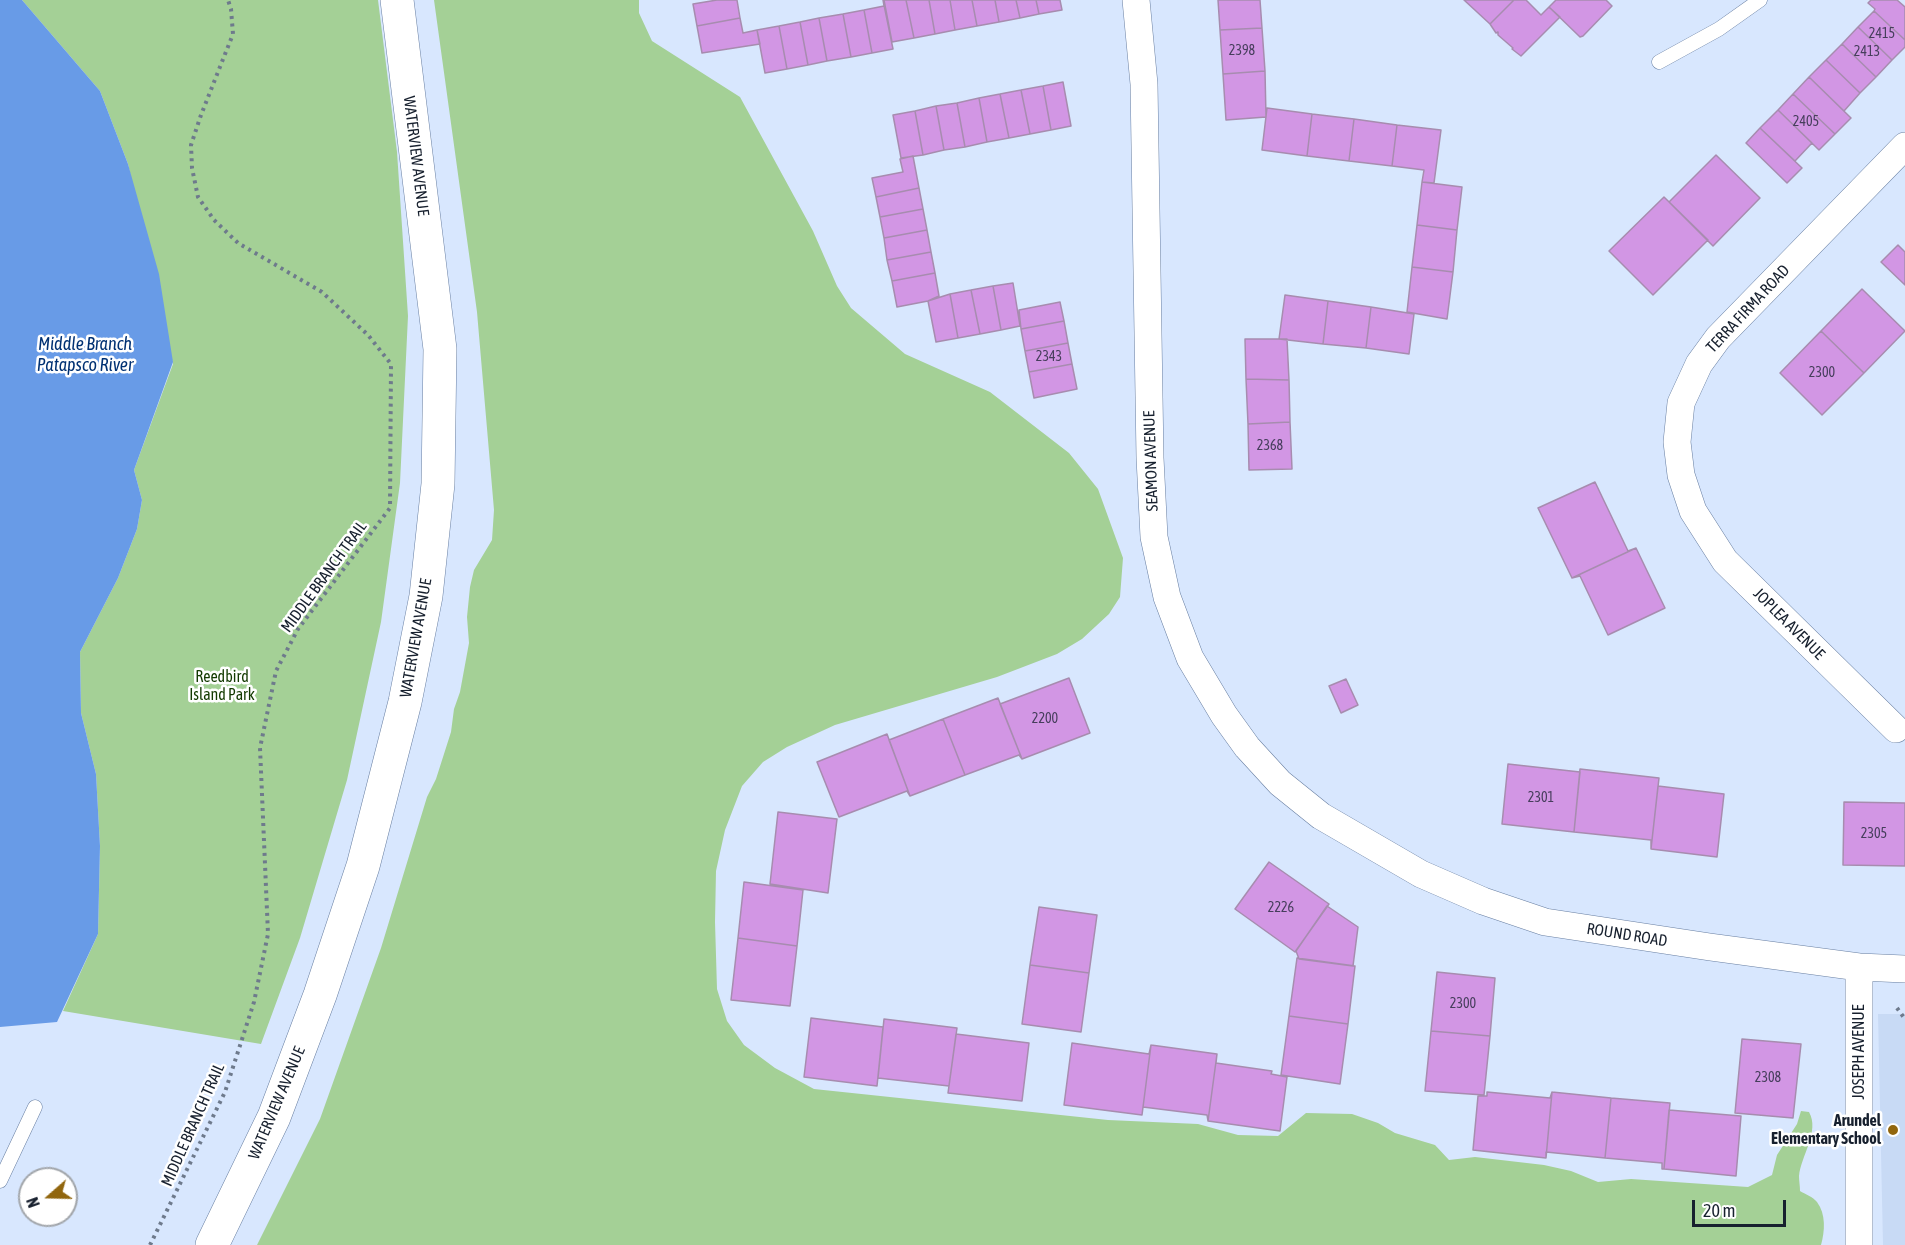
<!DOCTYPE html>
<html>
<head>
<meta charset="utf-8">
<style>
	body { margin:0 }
	#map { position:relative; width:1905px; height:1245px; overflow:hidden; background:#d8e7fe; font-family:"Asap Condensed",sans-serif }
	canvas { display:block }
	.north { position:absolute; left:18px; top:1167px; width:60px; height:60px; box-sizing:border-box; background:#fff; border:2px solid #a2a6ab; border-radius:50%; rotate:250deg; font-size:16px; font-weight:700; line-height:24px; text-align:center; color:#17202e }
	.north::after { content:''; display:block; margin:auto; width:21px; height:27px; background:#91660e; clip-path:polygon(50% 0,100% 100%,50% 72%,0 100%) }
	.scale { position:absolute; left:1692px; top:1200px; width:94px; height:27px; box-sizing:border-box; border:3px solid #17202e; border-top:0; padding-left:8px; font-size:18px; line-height:21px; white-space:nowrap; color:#17202e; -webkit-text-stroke:4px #fff; paint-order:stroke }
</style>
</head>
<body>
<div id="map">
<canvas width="1905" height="1245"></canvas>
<div class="north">N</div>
<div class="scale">20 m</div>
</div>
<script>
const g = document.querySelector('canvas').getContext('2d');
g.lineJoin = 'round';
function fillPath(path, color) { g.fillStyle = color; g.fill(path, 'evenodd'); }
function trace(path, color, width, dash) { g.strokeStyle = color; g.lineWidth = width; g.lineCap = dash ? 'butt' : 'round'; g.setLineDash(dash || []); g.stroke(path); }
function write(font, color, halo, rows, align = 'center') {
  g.font = font + ' "Asap Condensed",sans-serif'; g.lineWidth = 5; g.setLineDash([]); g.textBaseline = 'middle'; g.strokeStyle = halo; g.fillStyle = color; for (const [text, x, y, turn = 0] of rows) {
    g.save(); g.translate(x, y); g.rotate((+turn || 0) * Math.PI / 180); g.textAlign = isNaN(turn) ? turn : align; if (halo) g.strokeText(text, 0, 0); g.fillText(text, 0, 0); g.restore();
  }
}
const built = new Path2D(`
	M 1878,1014 L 1905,1014 L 1905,1245 L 1883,1245 Z`);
const green = new Path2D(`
	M 22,0 L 378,0 L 397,152 L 408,316 L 400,483 L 381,622 L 347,780 L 300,938 L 261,1044 L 63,1011 L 98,934 L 100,846 L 96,774 L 81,713 L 80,652 L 118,578 L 137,529 L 142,500 L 134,470 L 173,364 L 128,164 L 100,91 Z
	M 434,0 L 639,0 L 639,13 L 652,41 L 740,97 L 813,231 L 837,286 L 851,308 L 905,354 L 990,392 L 1069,453 L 1098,489 L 1123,558 L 1120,597 L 1109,614 L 1082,639 L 1057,654 L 997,677 L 835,725 L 787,747 L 763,762 L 742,786 L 725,830 L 716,871 L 715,922 L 717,989 L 727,1021 L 744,1045 L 775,1068 L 814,1089 L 1108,1120 L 1198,1124 L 1238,1135 L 1278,1136 L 1306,1113 L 1352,1114 L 1378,1123 L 1395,1133 L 1435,1145 L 1449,1160 L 1475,1157 L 1544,1165 L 1571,1171 L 1598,1182 L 1631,1179 L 1748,1187 L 1772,1175 L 1777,1155 L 1797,1124 L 1801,1111 L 1809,1112 C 1820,1131 1801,1156 1799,1176 C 1799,1181 1800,1186 1800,1191 C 1805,1194 1813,1197 1817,1202 C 1826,1214 1825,1231 1821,1245 L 257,1245 L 320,1119 L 381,948 L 427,797 L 436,779 L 451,732 L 454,709 L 460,692 L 469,643 L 467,617 L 470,587 L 474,570 L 492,540 L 494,510 L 477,312 Z`);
const water = new Path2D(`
	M 0,0 L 22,0 L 100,91 L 128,164 L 159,274 L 173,362 L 134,470 L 142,500 L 137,529 L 118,578 L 80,652 L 81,713 L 96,774 L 100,846 L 98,934 L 57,1022 L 0,1027 Z`);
const building = new Path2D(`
	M 717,0 L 737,0 L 740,18 L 697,26 L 693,4 Z
	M 883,0 L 893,49 L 872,53 L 864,10 L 884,6 Z
	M 884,0 L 906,0 L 914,38 L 892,42 Z
	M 906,0 L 929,0 L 935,34 L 914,38 Z
	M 929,0 L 950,0 L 955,30 L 935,34 Z
	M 950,0 L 972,0 L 977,26 L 955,30 Z
	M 972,0 L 995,0 L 999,22 L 977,26 Z
	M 995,0 L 1016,0 L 1020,18 L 999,22 Z
	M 1016,0 L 1036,0 L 1039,14 L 1020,18 Z
	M 1036,0 L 1060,0 L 1062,10 L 1039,14 Z
	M 1218,0 L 1260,0 L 1262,28 L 1220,30 Z
	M 1464,0 L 1514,0 L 1490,24 Z
	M 1514,0 L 1526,0 L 1541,15 L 1549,7 L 1560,17 L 1521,56 L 1512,49 L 1513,48 L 1498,35 L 1498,32 L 1496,33 L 1490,24 Z
	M 1556,0 L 1606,0 L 1612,6 L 1583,36 L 1580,37 L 1549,7 Z
	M 1871,0 L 1897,0 L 1905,7 L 1905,40 L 1874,11 L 1875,9 L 1868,3 Z
	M 864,10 L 872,53 L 851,57 L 843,14 Z
	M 1874,11 L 1905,40 L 1905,47 L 1892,60 L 1858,27 Z
	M 843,14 L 851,57 L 827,61 L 819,18 Z
	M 740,18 L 743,33 L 757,30 L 760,44 L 702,53 L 697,26 Z
	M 819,18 L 827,61 L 808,65 L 800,22 Z
	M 800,22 L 808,65 L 787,69 L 779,26 Z
	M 779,26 L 787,69 L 765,73 L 757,30 Z
	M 1858,27 L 1892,60 L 1876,77 L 1842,44 Z
	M 1262,28 L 1265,71 L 1223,74 L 1220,30 Z
	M 1842,44 L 1876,77 L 1860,93 L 1826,60 Z
	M 1826,60 L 1860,93 L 1844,111 L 1809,77 Z
	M 1265,71 L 1266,117 L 1226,120 L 1223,74 Z
	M 1809,77 L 1851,118 L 1835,134 L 1793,94 Z
	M 1063,82 L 1071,126 L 1051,130 L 1043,86 Z
	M 1043,86 L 1051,130 L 1030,134 L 1021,90 Z
	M 1021,90 L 1030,134 L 1009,138 L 1000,94 Z
	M 1000,94 L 1009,138 L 987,142 L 979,98 Z
	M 1793,94 L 1835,134 L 1819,150 L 1778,110 Z
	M 979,98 L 987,142 L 965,147 L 957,103 Z
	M 957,103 L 965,147 L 944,150 L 936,106 Z
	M 936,106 L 944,150 L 923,155 L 915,111 Z
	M 1267,108 L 1312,114 L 1307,156 L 1262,150 Z
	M 1778,110 L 1812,143 L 1795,161 L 1760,128 Z
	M 915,111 L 923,155 L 901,158 L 893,115 Z
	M 1312,114 L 1354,119 L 1349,161 L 1307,156 Z
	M 1354,119 L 1397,125 L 1392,166 L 1349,161 Z
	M 1397,125 L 1441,130 L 1434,183 L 1422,182 L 1424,170 L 1392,166 Z
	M 1760,128 L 1802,168 L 1787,183 L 1746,143 Z
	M 1716,155 L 1760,198 L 1713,246 L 1669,202 Z
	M 913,156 L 919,188 L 876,197 L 872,178 L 903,172 L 900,159 Z
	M 1422,182 L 1462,187 L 1457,230 L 1417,225 Z
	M 919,188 L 923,209 L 880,217 L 876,197 Z
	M 1664,197 L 1708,240 L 1653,295 L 1609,251 Z
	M 923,209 L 927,230 L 884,238 L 880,217 Z
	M 1417,225 L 1457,230 L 1453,272 L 1412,267 Z
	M 927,230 L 931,252 L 887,260 L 884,238 Z
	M 1898,245 L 1905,252 L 1905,285 L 1881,262 Z
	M 931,252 L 935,273 L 892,281 L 887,260 Z
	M 1412,267 L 1453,272 L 1447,319 L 1407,312 Z
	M 935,273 L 939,296 L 928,301 L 897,307 L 892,281 Z
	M 1013,283 L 1020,326 L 1001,330 L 993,286 Z
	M 993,286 L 1001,330 L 980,334 L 971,290 Z
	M 1862,289 L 1905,331 L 1864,373 L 1821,331 Z
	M 971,290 L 980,334 L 958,338 L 950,294 Z
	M 950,294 L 958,338 L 936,342 L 928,301 Z
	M 1285,295 L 1328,301 L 1323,344 L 1279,339 Z
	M 1328,301 L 1371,307 L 1366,348 L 1323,344 Z
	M 1060,302 L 1064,321 L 1021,329 L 1019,310 Z
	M 1371,307 L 1414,314 L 1409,354 L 1366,348 Z
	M 1064,321 L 1068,343 L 1025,351 L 1021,329 Z
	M 1821,331 L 1864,373 L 1822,415 L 1780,373 Z
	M 1245,339 L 1287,339 L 1289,380 L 1246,379 Z
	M 1068,343 L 1072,364 L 1029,372 L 1025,351 Z
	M 1072,364 L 1077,389 L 1034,398 L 1029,372 Z
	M 1246,379 L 1289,380 L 1290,422 L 1248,424 Z
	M 1290,422 L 1292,469 L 1249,470 L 1248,424 Z
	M 1595,482 L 1628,551 L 1636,548 L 1572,578 L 1538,508 Z
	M 1636,548 L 1665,608 L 1608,635 L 1580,576 L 1572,578 Z
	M 1069,678 L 1090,733 L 1022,759 L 1000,704 Z
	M 1346,679 L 1358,705 L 1341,713 L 1329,686 Z
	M 998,698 L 1022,759 L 1019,755 L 965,775 L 943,719 Z
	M 943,719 L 965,775 L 910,796 L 889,740 Z
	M 887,734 L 910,796 L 907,791 L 839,817 L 817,762 Z
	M 1508,764 L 1580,772 L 1574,832 L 1502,824 Z
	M 1580,769 L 1659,778 L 1651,849 L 1651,840 L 1574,832 Z
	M 1658,786 L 1724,794 L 1717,857 L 1651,849 Z
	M 1844,802 L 1905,803 L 1905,866 L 1843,865 Z
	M 778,812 L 837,819 L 828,893 L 770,884 Z
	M 1269,862 L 1329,904 L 1295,952 L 1235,909 Z
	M 744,882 L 803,890 L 797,946 L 738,938 Z
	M 1327,906 L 1358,927 L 1353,966 L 1299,959 L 1296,951 Z
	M 1039,907 L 1097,915 L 1089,973 L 1030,965 Z
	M 738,938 L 797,946 L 790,1006 L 731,1000 Z
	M 1297,958 L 1355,966 L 1348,1024 L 1289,1016 Z
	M 1030,965 L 1089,973 L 1081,1032 L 1022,1024 Z
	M 1437,972 L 1495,978 L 1490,1036 L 1431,1031 Z
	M 1289,1016 L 1348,1024 L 1340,1084 L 1281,1075 Z
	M 811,1018 L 883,1027 L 877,1086 L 804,1077 Z
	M 884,1019 L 957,1028 L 949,1086 L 878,1078 Z
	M 1431,1031 L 1490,1036 L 1484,1095 L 1425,1091 Z
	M 956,1034 L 1029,1043 L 1022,1101 L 948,1093 Z
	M 1742,1039 L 1801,1044 L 1793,1118 L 1735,1113 Z
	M 1072,1043 L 1149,1054 L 1151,1045 L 1142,1115 L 1064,1105 Z
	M 1151,1045 L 1217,1054 L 1208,1121 L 1207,1115 L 1143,1107 L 1142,1115 Z
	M 1217,1054 L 1216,1063 L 1272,1071 L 1271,1074 L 1287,1077 L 1280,1131 L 1208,1121 Z
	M 1487,1092 L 1550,1098 L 1552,1092 L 1546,1158 L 1473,1150 L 1478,1096 L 1487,1096 Z
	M 1552,1092 L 1611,1098 L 1605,1158 L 1546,1152 L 1546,1158 Z
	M 1611,1098 L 1670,1103 L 1664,1169 L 1662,1169 L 1662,1163 L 1605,1158 Z
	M 1669,1110 L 1741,1116 L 1736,1176 L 1664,1169 Z`);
const path = new Path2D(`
	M 1897,1008 L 1905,1019
	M 150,1245 L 225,1092 L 254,1002 L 268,934 L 260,748 L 276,671 L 298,629 L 390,508 L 391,364 L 368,335 L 322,292 L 238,243 L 214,220 L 198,197 L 192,168 L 191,145 L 201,115 L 233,34 L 231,9 L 228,0`);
const service = new Path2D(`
	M 1659,62 L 1719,29 L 1760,0
	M 0,1181 L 35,1107`);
const minor = new Path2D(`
	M 1136,0 L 1144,84 L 1150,458 L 1154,537 L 1167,597 L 1190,658 L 1224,715 L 1247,747 L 1280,783 L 1321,816 L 1421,874 L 1483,901 L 1545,922 L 1710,947 L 1859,967 L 1905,969
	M 1896,729 L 1725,561 L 1693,511 L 1681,475 L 1677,442 L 1681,403 L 1699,364 L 1718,338 L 1905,146
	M 1859,1245 L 1859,967`);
const secondary = new Path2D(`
	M 212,1245 L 274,1117 L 320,995 L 363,866 L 405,702 L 426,596 L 438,484 L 440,349 L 397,0`);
const markers = [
	[1893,1130,6,"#91660e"]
];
const numberNames = [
	["2415",1882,34],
	["2398",1242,51],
	["2413",1867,52],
	["2405",1806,122],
	["2343",1049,357],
	["2300",1822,373],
	["2368",1270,446],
	["2200",1045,719],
	["2301",1541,798],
	["2305",1874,834],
	["2226",1281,908],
	["2300",1463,1004],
	["2308",1768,1078]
];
const streetNames = [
	["WATERVIEW AVENUE",416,156,83],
	["TERRA FIRMA ROAD",1748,309,-47],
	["SEAMON AVENUE",1151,461,-92],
	["MIDDLE BRANCH TRAIL",324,577,-54],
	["JOPLEA AVENUE",1789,624,45],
	["WATERVIEW AVENUE",416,638,-80],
	["ROUND ROAD",1627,935,9],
	["JOSEPH AVENUE",1859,1052,-90],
	["WATERVIEW AVENUE",277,1103,-67],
	["MIDDLE BRANCH TRAIL",193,1125,-66]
];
const parkNames = [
	["Reedbird",222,677],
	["Island Park",222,695]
];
const poiNames = [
	["Arundel",1881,1121],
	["Elementary School",1881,1139]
];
const waterNames = [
	["Middle Branch",85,344],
	["Patapsco River",85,365]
];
fillPath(built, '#c8daf5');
fillPath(green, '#a4d096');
fillPath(water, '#689be7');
fillPath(building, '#d296e4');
trace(building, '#a78caf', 1.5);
trace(service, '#687fa2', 15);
trace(minor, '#687fa2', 28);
trace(secondary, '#687fa2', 34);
trace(path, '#6e7a8c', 4, [3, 4.5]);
trace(service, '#fff', 14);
trace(minor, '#fff', 27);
trace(secondary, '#fff', 33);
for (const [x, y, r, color] of markers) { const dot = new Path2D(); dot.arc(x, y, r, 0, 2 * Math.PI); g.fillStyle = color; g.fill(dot); trace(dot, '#fff', 2); }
write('14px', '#463e5c', null, numberNames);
write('16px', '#17202e', '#fff', streetNames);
write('16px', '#133a01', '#fff', parkNames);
write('bold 16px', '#17202e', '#fff', poiNames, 'right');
write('italic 18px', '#003173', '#fff', waterNames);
</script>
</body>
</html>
